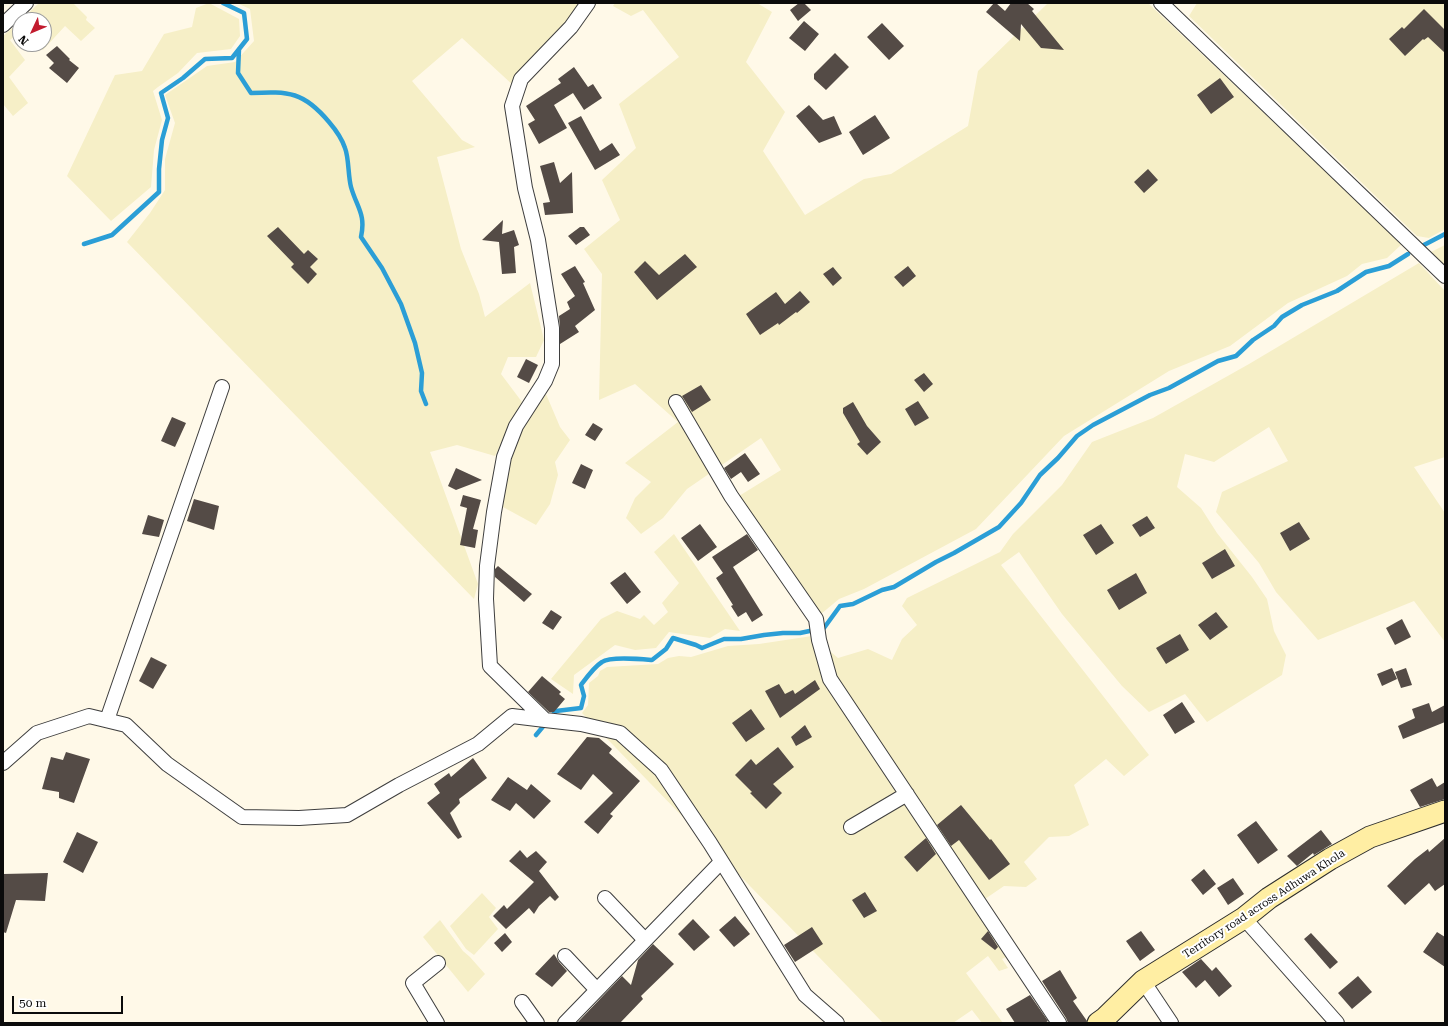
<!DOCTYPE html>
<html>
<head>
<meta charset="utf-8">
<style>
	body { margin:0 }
	#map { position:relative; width:1448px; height:1026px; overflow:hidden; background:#fff9e8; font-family:"Roboto Serif",serif }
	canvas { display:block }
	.frame { position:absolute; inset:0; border:4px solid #0b0b0b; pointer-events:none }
	.north { position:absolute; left:12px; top:12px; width:40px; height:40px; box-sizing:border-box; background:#fff; border:1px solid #9d9d9d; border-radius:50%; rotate:226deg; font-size:11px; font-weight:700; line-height:16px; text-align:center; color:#0b0b0b }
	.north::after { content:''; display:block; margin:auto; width:14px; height:18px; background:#c21b2e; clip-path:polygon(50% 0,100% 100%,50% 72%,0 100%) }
	.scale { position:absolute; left:12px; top:996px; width:111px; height:18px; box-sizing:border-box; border:2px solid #0b0b0b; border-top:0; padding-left:5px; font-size:12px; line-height:14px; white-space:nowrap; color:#0b0b0b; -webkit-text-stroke:3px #fff; paint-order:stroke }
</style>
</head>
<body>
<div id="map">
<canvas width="1448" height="1026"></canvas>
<div class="frame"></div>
<div class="north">N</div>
<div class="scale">50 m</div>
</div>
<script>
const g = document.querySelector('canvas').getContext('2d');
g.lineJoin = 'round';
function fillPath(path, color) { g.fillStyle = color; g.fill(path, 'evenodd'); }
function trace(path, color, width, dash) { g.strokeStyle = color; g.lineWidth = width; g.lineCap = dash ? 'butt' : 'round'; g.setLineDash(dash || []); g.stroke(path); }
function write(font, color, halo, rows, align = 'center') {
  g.font = font + ' "Roboto Serif",serif'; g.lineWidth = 4; g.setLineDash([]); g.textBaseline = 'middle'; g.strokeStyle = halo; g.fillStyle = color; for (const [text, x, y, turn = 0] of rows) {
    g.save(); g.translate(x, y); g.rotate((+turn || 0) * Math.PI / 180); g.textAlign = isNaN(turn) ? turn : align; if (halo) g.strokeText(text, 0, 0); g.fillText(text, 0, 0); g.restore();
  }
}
const farmland = new Path2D(`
	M 39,3 L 73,3 L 87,17 L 86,20 L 95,28 L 81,41 L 65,26 L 43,50 L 36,44 L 44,44 L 44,20 L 21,20 Z
	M 209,3 L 239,19 L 240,36 L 231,49 L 197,53 L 178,73 L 158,87 L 153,91 L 162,120 L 154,150 L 151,187 L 111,221 L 67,176 L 115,75 L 142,71 L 164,34 L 192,27 L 196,8 Z
	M 237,3 L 590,3 L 515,87 L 462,38 L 412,81 L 462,140 L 475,147 L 437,157 L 461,249 L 479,294 L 485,317 L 530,283 L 544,340 L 536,357 L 508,357 L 501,374 L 522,402 L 495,456 L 457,445 L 430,452 L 478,584 L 474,599 L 127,242 L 150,213 L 165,190 L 165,159 L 175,123 L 165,95 L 207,66 L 235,62 L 254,41 L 250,9 Z
	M 615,3 L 757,3 L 772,12 L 746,62 L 785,112 L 763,151 L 805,215 L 864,179 L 891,174 L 968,126 L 978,71 L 1047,4 L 1046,3 L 1148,3 L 1402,244 L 1387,258 L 1362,264 L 1347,276 L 1288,303 L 1230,346 L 1169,371 L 1064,436 L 976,529 L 864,589 L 839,599 L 821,614 L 739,496 L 781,470 L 761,438 L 687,489 L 663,518 L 641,534 L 626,518 L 635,498 L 651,482 L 625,463 L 678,422 L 635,384 L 599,400 L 602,274 L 584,249 L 620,220 L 602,180 L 636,148 L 619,104 L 679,57 L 643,10 L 631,16 L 613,6 Z
	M 1197,3 L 1445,3 L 1445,229 L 1429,238 L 1417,236 L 1189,16 Z
	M 20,21 L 20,32 L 10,40 L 25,60 L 9,77 L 28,103 L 13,116 L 3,104 L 3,36 Z
	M 1445,245 L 1445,270 L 1429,253 Z
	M 1419,263 L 1445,291 L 1445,457 L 1414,467 L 1445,513 L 1445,642 L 1414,601 L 1318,640 L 1276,592 L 1259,563 L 1216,512 L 1222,492 L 1288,461 L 1269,427 L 1214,462 L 1185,454 L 1177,487 L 1201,508 L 1217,533 L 1252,577 L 1267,599 L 1274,631 L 1286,655 L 1282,675 L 1207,722 L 1185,694 L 1149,712 L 1122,686 L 1062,614 L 1019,552 L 1001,565 L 1149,755 L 1124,776 L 1106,759 L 1074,785 L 1089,825 L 1069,836 L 1049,837 L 1024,862 L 1037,879 L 1026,887 L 1004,886 L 985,899 L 992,912 L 1020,950 L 1002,959 L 1008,968 L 999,971 L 988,956 L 966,973 L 1003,1023 L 982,1023 L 972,1010 L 953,1023 L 883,1023 L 582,713 L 588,705 L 589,683 L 598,676 L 600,671 L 607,667 L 658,664 L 668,658 L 679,656 L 691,657 L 728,646 L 759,644 L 812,636 L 838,658 L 868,649 L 892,660 L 902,639 L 917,625 L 902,606 L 907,598 L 1000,552 L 1013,534 L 1062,485 L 1092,442 L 1153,418 L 1249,364 Z
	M 546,394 L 560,427 L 570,440 L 555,462 L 558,475 L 550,504 L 536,525 L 503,507 L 508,467 L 523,427 Z
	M 674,534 L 740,631 L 725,629 L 710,638 L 669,632 L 656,648 L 635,650 L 615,645 L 574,675 L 573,694 L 551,679 L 601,619 L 617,611 L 640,619 L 644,615 L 654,625 L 668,612 L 662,603 L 679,583 L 654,552 Z
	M 482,893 L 496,908 L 489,917 L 498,929 L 474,955 L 466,949 L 450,926 Z
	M 440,920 L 463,951 L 470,957 L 485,974 L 468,992 L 423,937 Z`);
const stream = new Path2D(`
	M 239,49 L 238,73 L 251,93 C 289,91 304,92 329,122 C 335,129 342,139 345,148 C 349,158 348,176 351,187 C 357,208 366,214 361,237 L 382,268 L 401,304 L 415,343 L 422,373 L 421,391 L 426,404
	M 84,244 L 112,235 L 159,192 L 159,169 L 162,140 L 168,118 L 161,93 L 183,78 L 205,59 L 232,58 L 247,39 L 244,13 L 223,3
	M 1422,246 L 1445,234
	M 536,735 L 556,711 L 581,708 L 584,696 L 581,685 C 587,677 594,667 602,662 C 610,656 641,659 652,660 L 666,649 L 673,638 L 696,645 L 702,648 L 724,639 L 741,639 L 764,635 L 783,633 L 800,633 L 824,628 L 840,606 L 853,604 L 882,590 L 894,587 L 936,562 L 954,553 L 999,527 L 1021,503 L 1040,475 L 1058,458 L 1077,436 L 1093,425 L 1150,395 L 1169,388 L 1218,361 L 1236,356 L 1253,340 L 1274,326 L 1282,317 L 1302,305 L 1337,291 L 1366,272 L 1389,266 L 1408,254`);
const building = new Path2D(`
	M 799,3 L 804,3 L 811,10 L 798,21 L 790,10 Z
	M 994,3 L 996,3 L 1005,11 L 1011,3 L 1027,3 L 1034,9 L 1032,11 L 1064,50 L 1041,48 L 1021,24 L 1020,41 L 986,12 Z
	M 1424,9 L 1445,30 L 1445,53 L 1428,37 L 1424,40 L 1423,39 L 1405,56 L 1389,39 L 1402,27 L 1404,29 Z
	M 804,21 L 819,34 L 805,51 L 789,38 Z
	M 882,23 L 904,46 L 889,60 L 867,37 Z
	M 57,46 L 70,59 L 69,60 L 79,68 L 67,83 L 49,68 L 54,63 L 46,55 Z
	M 835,53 L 849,67 L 826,90 L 814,79 L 814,74 Z
	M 574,67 L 588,87 L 593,84 L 602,98 L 584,110 L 573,93 L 554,105 L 567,128 L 539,144 L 528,124 L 535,120 L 526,106 L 561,83 L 558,79 Z
	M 1220,78 L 1234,97 L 1211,114 L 1197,95 Z
	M 809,105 L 823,120 L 834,116 L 842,134 L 819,143 L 796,116 Z
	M 875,115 L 890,138 L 863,155 L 849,132 Z
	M 581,116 L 600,151 L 612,143 L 620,155 L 595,170 L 568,123 Z
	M 554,162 L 560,183 L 572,172 L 573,213 L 545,215 L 543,203 L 550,202 L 540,166 Z
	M 1148,169 L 1158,180 L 1144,193 L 1134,182 Z
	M 503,220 L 502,234 L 514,230 L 519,245 L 514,247 L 516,273 L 502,274 L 499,242 L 482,240 Z
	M 278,227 L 304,254 L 308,250 L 318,259 L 310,267 L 317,274 L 308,284 L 291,267 L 294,264 L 267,236 Z
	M 580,227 L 584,227 L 590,235 L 576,245 L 568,236 Z
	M 685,254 L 697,267 L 657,300 L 634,272 L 645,261 L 659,275 Z
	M 575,266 L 585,282 L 583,283 L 595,310 L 575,326 L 579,332 L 560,344 L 560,328 L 559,316 L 570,309 L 567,302 L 575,296 L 561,274 Z
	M 908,266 L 916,276 L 903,287 L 894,277 Z
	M 833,267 L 842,278 L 833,286 L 823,274 Z
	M 800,291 L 810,302 L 797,313 L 796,312 L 779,325 L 778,323 L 760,335 L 746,314 L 776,292 L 785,304 Z
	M 526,359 L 538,365 L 529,383 L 517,377 Z
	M 924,373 L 933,384 L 924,392 L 914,380 Z
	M 701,385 L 711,400 L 692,412 L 682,396 Z
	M 918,401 L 929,418 L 915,426 L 905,409 Z
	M 853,402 L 867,426 L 881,442 L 867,455 L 857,444 L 860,442 L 843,413 L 843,408 Z
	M 172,417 L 186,423 L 175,447 L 161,441 Z
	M 593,423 L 603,429 L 595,441 L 585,435 Z
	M 745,453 L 760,474 L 748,482 L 741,472 L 731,479 L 724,468 Z
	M 581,464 L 593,470 L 585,489 L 572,483 Z
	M 456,468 L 482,480 L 456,490 L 448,486 Z
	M 463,495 L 481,500 L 473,529 L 478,530 L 475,548 L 460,545 L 467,508 L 460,506 Z
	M 194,499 L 219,506 L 214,530 L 187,521 Z
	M 148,515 L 164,520 L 159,537 L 142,534 Z
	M 1147,516 L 1155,528 L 1140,537 L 1132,525 Z
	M 1299,522 L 1310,539 L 1290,551 L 1280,533 Z
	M 700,524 L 717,547 L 698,561 L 681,538 Z
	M 1101,524 L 1114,543 L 1096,555 L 1083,535 Z
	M 747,534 L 758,550 L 733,567 L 763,615 L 752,622 L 746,612 L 738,617 L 731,606 L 733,605 L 716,578 L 723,573 L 712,557 Z
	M 1225,549 L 1235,566 L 1212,579 L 1202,563 Z
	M 498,566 L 532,594 L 524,602 L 495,577 L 495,569 Z
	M 625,572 L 641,592 L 627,604 L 610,583 Z
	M 1136,573 L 1147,593 L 1119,610 L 1107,590 Z
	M 551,610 L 562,617 L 553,630 L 542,623 Z
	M 1216,612 L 1228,627 L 1210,640 L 1198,625 Z
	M 1402,619 L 1411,637 L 1395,645 L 1386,628 Z
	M 1180,634 L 1189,650 L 1166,664 L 1156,648 Z
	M 151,657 L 167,665 L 153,689 L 139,681 Z
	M 1392,668 L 1397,679 L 1382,686 L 1377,674 Z
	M 1406,668 L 1412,685 L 1401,688 L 1395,672 Z
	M 542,676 L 561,692 L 559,694 L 565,699 L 554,712 L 549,712 L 528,692 Z
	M 815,680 L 820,689 L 780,718 L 765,691 L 779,684 L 785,694 L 793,690 L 795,694 Z
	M 1182,702 L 1195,722 L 1175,734 L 1163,715 Z
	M 1429,703 L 1432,712 L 1445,705 L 1445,722 L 1403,739 L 1398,726 L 1415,718 L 1412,709 Z
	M 751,709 L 765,729 L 746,742 L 732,723 Z
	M 805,725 L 812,737 L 796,746 L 791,737 Z
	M 587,737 L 599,738 L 612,749 L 609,753 L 640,781 L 610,814 L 613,816 L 598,834 L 584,822 L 613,793 L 593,774 L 581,790 L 557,774 Z
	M 778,747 L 794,767 L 773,784 L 782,793 L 766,809 L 750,793 L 752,792 L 735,775 L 751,759 L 756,765 Z
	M 66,752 L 90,759 L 74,803 L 59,798 L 59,792 L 42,789 L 51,757 L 63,760 Z
	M 473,758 L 487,778 L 459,799 L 460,803 L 450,813 L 462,837 L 458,839 L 427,803 L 440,793 L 434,784 L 449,773 L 451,777 Z
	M 508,777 L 527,790 L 531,784 L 551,801 L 534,819 L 516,803 L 510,811 L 491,800 Z
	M 1432,778 L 1437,787 L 1445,782 L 1445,799 L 1420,807 L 1410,790 Z
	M 961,805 L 990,840 L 991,839 L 1010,864 L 989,880 L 959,840 L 951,846 L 937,825 Z
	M 1256,821 L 1278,850 L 1258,864 L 1237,835 Z
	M 1321,830 L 1332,844 L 1314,855 L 1313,853 L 1297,866 L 1287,856 Z
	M 77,832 L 98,842 L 83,873 L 63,862 Z
	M 926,838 L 936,854 L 917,872 L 904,857 Z
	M 1445,838 L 1445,884 L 1435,891 L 1429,883 L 1405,905 L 1387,886 L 1415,859 L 1428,849 L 1429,852 Z
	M 520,850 L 527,858 L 536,851 L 547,862 L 539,871 L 559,897 L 555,901 L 550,896 L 539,906 L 534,914 L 529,908 L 506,929 L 493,916 L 504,905 L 507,909 L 534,882 L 509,861 Z
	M 1204,869 L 1216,884 L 1203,895 L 1191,880 Z
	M 48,873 L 45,901 L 16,900 L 6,933 L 3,932 L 3,874 Z
	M 1233,878 L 1244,894 L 1228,905 L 1217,888 Z
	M 865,892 L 877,911 L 864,918 L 852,900 Z
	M 735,916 L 750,934 L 734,947 L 719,930 Z
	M 693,919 L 710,937 L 694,951 L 678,934 Z
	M 812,927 L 823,944 L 795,962 L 784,945 Z
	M 988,931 L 998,947 L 995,950 L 981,939 Z
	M 1141,931 L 1155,950 L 1140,961 L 1126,941 Z
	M 1437,932 L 1445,937 L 1445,967 L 1423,952 Z
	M 505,933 L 512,942 L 502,952 L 494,943 Z
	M 1311,933 L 1338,962 L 1330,969 L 1304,939 Z
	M 653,944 L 674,964 L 641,996 L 643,999 L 620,1023 L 577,1023 L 622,976 L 631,985 L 638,960 Z
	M 554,954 L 559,962 L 567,971 L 552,987 L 535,974 Z
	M 1201,959 L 1212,971 L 1216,967 L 1232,986 L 1219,997 L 1205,980 L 1196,988 L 1182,972 Z
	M 1060,970 L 1077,998 L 1073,1001 L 1087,1021 L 1086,1023 L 1068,1023 L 1066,1018 L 1042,981 Z
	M 1358,976 L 1372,992 L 1352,1009 L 1338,993 Z
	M 1030,995 L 1048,1021 L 1045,1023 L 1015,1023 L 1006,1009 Z`);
const street = new Path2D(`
	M 588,3 L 571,27 L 521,79 L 512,106 L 525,188 L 538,240 L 552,328 L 552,364 L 545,381 L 516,426 L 504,457 L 494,512 L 487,566 L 486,599 L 490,666 L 545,720 L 581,724 L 620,733 L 661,770 L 710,843 L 805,995 L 837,1023
	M 1161,3 L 1445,276
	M 3,25 L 26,3
	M 676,402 L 731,496 L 816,619 L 819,640 L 830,679 L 1059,1023
	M 107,720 L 222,387
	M 3,763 L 37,733 L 89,716 L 126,725 L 167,764 L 242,817 L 299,818 L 347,815 L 399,785 L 478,744 L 512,716 L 545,720
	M 851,827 L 907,794
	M 605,898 L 645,940
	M 1244,918 L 1337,1023
	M 565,956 L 597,990
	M 1143,981 L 1171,1023
	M 522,1002 L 537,1023
	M 437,1023 L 413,983 L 438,963
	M 565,1023 L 721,862`);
const secondary = new Path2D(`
	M 1098,1023 L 1105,1018 L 1143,981 L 1244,918 L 1269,898 L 1330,859 L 1370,837 L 1445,811`);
const streetNames = [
	["Territory road across Adhuwa Khola",1264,904,-33]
];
fillPath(farmland, '#f6efc7');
trace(stream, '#2b9ed6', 4.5);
fillPath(building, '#544b46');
trace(street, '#3e3e3e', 16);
trace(secondary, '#2d2d2d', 23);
trace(street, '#fff', 14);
trace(secondary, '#ffeea3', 21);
write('11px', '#0b0b0b', '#fff', streetNames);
</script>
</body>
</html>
